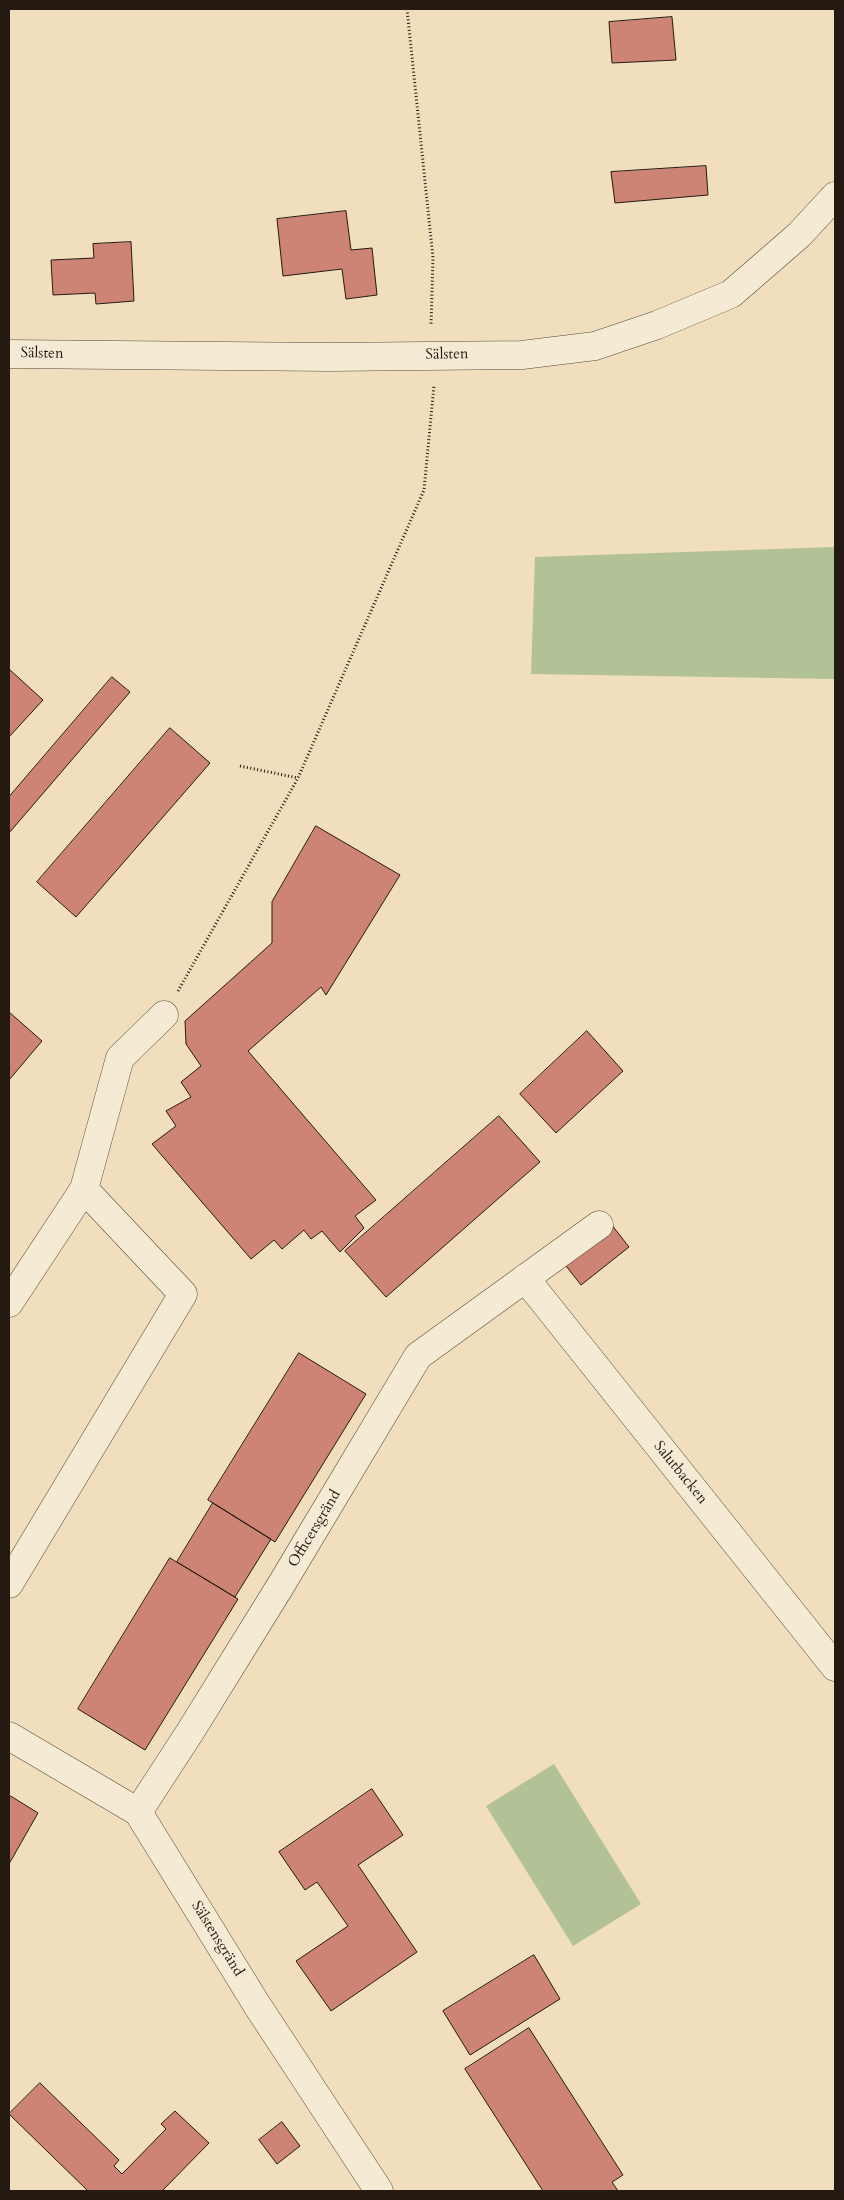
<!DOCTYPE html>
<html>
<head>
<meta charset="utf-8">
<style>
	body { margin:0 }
	#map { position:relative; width:844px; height:2200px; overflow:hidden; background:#f0debc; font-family:Cardo,serif }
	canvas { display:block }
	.frame { position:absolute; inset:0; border:10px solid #241a12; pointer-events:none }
</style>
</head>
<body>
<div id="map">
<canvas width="844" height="2200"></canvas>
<div class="frame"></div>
</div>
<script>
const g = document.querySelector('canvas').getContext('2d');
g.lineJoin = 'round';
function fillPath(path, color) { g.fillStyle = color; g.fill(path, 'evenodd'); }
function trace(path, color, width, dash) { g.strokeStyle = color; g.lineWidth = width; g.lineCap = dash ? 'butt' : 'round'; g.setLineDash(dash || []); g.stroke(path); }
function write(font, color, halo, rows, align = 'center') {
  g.font = font + ' Cardo,serif'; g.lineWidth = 4; g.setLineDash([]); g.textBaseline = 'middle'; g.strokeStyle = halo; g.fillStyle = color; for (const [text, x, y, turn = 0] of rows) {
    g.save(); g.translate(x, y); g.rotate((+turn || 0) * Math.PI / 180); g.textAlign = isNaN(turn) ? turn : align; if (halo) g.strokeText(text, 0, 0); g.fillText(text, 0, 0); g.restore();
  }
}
const green = new Path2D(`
	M 835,547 L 835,679 L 531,674 L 535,557 Z
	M 554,1764 L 641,1904 L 573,1946 L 486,1806 Z`);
const building = new Path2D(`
	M 672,17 L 676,60 L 612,63 L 609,22 Z
	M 706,166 L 708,195 L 615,203 L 611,172 Z
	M 346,211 L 351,250 L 372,248 L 377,295 L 346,299 L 342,269 L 283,276 L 277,219 Z
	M 131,242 L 134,301 L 96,304 L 95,293 L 53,295 L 51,260 L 94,258 L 93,244 Z
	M 9,669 L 43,700 L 9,737 Z
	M 112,677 L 130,692 L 9,833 L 9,797 Z
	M 170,728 L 210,763 L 76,917 L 37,882 Z
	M 316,826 L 400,875 L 326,995 L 321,987 L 248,1051 L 376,1200 L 355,1216 L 364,1228 L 340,1252 L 322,1231 L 311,1239 L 304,1230 L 282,1249 L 274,1240 L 251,1259 L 152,1144 L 176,1126 L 166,1111 L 191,1097 L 181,1082 L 201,1066 L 186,1044 L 185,1021 L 272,943 L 272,902 Z
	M 9,1012 L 42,1041 L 9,1080 Z
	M 587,1031 L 623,1071 L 556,1133 L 520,1094 Z
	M 499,1116 L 540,1162 L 386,1297 L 345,1251 Z
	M 611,1224 L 629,1247 L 581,1285 L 563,1262 Z
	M 299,1353 L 366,1394 L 275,1542 L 208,1500 Z
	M 213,1503 L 271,1539 L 235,1597 L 177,1562 Z
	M 170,1558 L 238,1599 L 145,1750 L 78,1709 Z
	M 372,1789 L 403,1835 L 358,1865 L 417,1952 L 331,2011 L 296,1961 L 348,1926 L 317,1882 L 305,1890 L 279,1852 Z
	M 9,1795 L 38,1813 L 9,1864 Z
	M 534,1955 L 560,1999 L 470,2055 L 443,2011 Z
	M 529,2028 L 623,2175 L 612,2182 L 618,2191 L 543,2191 L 465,2069 Z
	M 40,2083 L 119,2160 L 114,2166 L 122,2174 L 166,2129 L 161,2124 L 175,2111 L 209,2143 L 162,2191 L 88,2191 L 9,2114 Z
	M 282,2122 L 300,2146 L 277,2164 L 259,2140 Z`);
const path = new Path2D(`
	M 407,9 L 433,258 L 431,325
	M 240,766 L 298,778
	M 178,991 L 298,778 L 424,490 L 434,385`);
const minor = new Path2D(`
	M 9,354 L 330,357 L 522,355 L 595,346 L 657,325 L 731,294 L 799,235 L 835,196
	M 84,1189 L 120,1058 L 164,1015
	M 525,1278 L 835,1667
	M 9,1303 L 84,1189 L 183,1294 L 9,1584
	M 9,1736 L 138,1812 L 257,2005 L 379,2191
	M 138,1812 L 190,1732 L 281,1585 L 418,1356 L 599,1225`);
const streetNames = [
	["Sälsten",42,354,1],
	["Sälsten",447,355,-1],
	["Salutbacken",680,1473,51],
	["Officersgränd",315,1529,-59],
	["Sälstensgränd",217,1939,58]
];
fillPath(green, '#b2c296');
fillPath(building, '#ce8474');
trace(building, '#241a12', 1);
trace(minor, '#574b3c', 29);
trace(path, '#241a12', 3, [1, 2.5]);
trace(minor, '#f5ead3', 28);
write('15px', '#241a12', '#f5ead3', streetNames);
</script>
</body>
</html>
